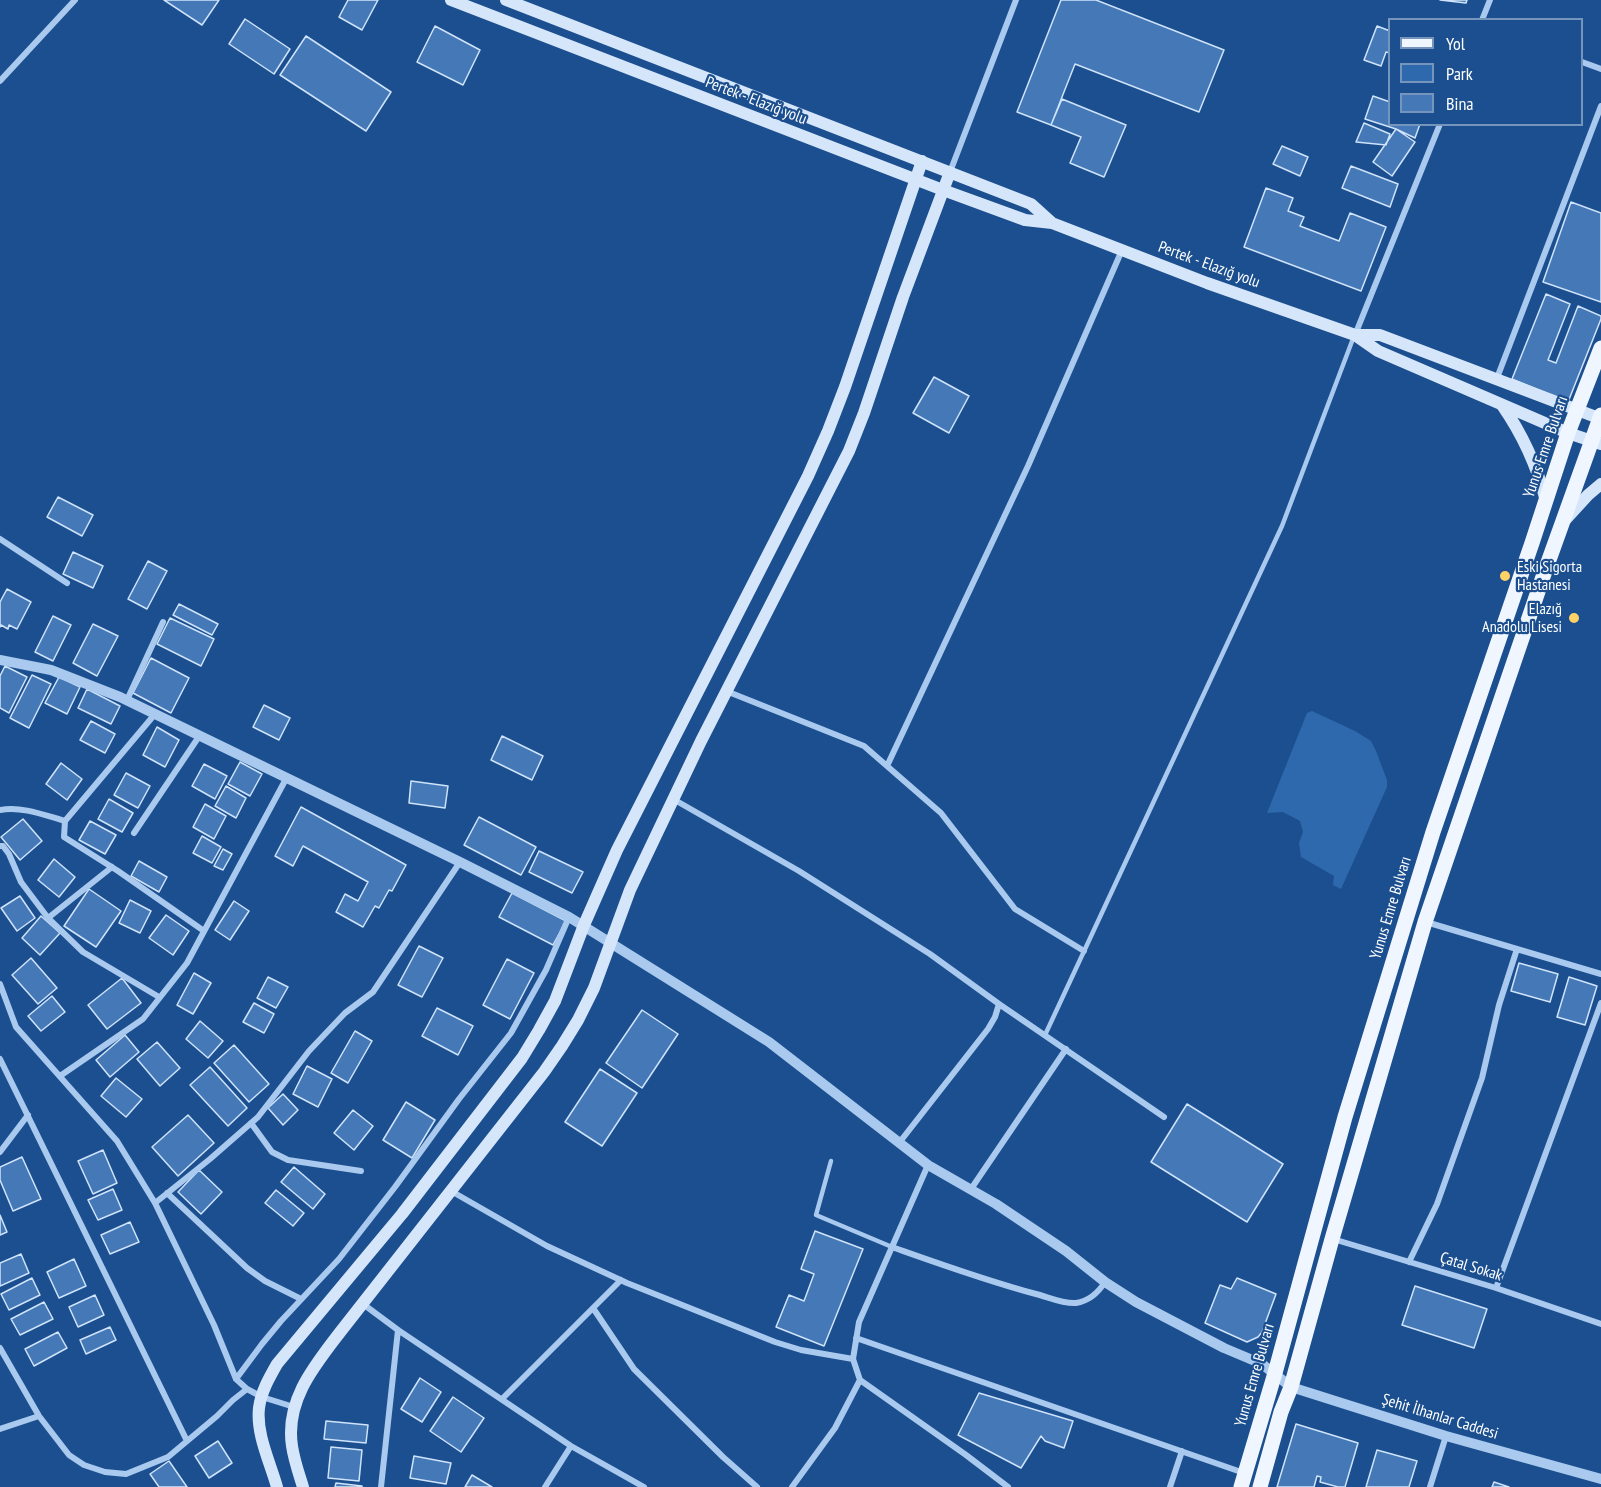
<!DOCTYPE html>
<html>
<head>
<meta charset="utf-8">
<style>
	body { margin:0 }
	#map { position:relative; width:1601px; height:1487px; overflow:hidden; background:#1b4f8f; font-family:"PT Sans Narrow",sans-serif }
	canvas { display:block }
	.legend { position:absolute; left:1388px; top:18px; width:195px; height:108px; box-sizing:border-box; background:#1b4f8f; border:2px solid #7695bc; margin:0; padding:8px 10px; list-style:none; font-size:18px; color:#fff }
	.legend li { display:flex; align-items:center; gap:12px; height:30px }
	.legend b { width:30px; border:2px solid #7695bc }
</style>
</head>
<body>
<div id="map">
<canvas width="1601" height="1487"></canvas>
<ul class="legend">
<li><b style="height:8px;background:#f0f6ff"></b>Yol</li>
<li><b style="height:16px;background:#2e69ad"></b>Park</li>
<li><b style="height:16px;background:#4478b7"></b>Bina</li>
</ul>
</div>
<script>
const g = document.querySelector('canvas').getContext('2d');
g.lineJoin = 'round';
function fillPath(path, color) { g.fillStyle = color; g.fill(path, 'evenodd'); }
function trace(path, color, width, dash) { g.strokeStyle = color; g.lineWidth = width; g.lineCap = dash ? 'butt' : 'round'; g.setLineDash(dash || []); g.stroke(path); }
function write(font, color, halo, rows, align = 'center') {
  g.font = font + ' "PT Sans Narrow",sans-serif'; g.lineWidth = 4.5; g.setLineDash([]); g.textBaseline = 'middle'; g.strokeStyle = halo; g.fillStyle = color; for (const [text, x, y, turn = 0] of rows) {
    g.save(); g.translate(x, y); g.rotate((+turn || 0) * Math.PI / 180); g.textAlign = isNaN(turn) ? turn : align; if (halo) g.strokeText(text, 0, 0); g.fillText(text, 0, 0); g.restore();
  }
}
const green = new Path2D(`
	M 1312,711 L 1355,731 L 1371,741 L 1376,751 L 1387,780 L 1387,787 L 1341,889 L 1333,885 L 1334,876 L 1301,857 L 1299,843 L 1303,832 L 1300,821 L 1283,812 L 1267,813 L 1307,713 Z`);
const building = new Path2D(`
	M 164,0 L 219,0 L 202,25 Z
	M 348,0 L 378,0 L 362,30 L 339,17 Z
	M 1061,0 L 1096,0 L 1224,50 L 1199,112 L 1075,64 L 1051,125 L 1017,112 Z
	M 1440,0 L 1467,0 L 1466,3 Z
	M 245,19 L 290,49 L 274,74 L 229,44 Z
	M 435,26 L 480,50 L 463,85 L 417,62 Z
	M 1377,26 L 1390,31 L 1390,53 L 1386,52 L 1381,66 L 1364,60 Z
	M 306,36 L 391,92 L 366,131 L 280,75 Z
	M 1373,96 L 1390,102 L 1390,124 L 1420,124 L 1415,138 L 1396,129 L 1365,119 Z
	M 1062,99 L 1126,125 L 1104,177 L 1070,163 L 1081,137 L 1051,125 Z
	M 1364,123 L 1390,134 L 1386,145 L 1356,142 Z
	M 1396,129 L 1415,142 L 1392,176 L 1373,162 Z
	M 1282,146 L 1308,157 L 1300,176 L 1273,164 Z
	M 1351,166 L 1398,184 L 1390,207 L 1342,188 Z
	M 1266,188 L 1293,198 L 1288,211 L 1304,217 L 1300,226 L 1339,241 L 1350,213 L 1386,227 L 1361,291 L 1244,247 Z
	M 1571,202 L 1601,213 L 1601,302 L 1543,282 Z
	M 1546,294 L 1570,304 L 1548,360 L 1556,363 L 1578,306 L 1601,316 L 1601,319 L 1568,402 L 1512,379 Z
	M 934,377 L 969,396 L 949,433 L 913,413 Z
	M 58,497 L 93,515 L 82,536 L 47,517 Z
	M 73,552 L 103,566 L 93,588 L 63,574 Z
	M 148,561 L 167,571 L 147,609 L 128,599 Z
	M 7,589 L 31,602 L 17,629 L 9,625 L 8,629 L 1,625 L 0,627 L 0,602 Z
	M 179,604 L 218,624 L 212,635 L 173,615 Z
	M 53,616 L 71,625 L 53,661 L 35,652 Z
	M 170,618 L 214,639 L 201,666 L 157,644 Z
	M 93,624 L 118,636 L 97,676 L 73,663 Z
	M 151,658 L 189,678 L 171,713 L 133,693 Z
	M 5,666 L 27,677 L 9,713 L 0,708 L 0,676 Z
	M 32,675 L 51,684 L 29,728 L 10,718 Z
	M 59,677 L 80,687 L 67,714 L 45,703 Z
	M 87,689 L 120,706 L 111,724 L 78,708 Z
	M 264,705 L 290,718 L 279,740 L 253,727 Z
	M 91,721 L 115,734 L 105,753 L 80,740 Z
	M 157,727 L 179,740 L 165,767 L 143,755 Z
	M 502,736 L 543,756 L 532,780 L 491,760 Z
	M 240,762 L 262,774 L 250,796 L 228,784 Z
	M 61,763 L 82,779 L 67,800 L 46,784 Z
	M 204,764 L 227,776 L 215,799 L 192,786 Z
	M 126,773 L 150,786 L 138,808 L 114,795 Z
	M 411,781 L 448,786 L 445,808 L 409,803 Z
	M 226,786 L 246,798 L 236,818 L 215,806 Z
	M 109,799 L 133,813 L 122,832 L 98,819 Z
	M 205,804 L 226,816 L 214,839 L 193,827 Z
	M 301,807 L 406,865 L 392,891 L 389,890 L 379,908 L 375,906 L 363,927 L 336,912 L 345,894 L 358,901 L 368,882 L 303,846 L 293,866 L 275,856 Z
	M 479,817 L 536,847 L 521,875 L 464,845 Z
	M 23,819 L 42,841 L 20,860 L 1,837 Z
	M 90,821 L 116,835 L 105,854 L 79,840 Z
	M 202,836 L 221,847 L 212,863 L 193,853 Z
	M 223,849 L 232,854 L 223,870 L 214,866 Z
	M 539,851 L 583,872 L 572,893 L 529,872 Z
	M 54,859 L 75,877 L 59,897 L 38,880 Z
	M 139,861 L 167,877 L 159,892 L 131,876 Z
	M 89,889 L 121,911 L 96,947 L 64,926 Z
	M 512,893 L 566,921 L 553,945 L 499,917 Z
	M 20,896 L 35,918 L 17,931 L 1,908 Z
	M 130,900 L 151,911 L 140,933 L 119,923 Z
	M 234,901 L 249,911 L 230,940 L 215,930 Z
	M 166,915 L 189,931 L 173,955 L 149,938 Z
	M 41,916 L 60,933 L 40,955 L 22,938 Z
	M 419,946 L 443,958 L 422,997 L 398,985 Z
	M 31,958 L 57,988 L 38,1004 L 12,975 Z
	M 507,959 L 534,973 L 510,1019 L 483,1005 Z
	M 1519,963 L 1558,974 L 1550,1002 L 1511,991 Z
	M 194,973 L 211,983 L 193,1014 L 177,1005 Z
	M 268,977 L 288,987 L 276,1008 L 257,998 Z
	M 1569,977 L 1597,986 L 1585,1025 L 1557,1017 Z
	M 122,978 L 141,1003 L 107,1029 L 88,1005 Z
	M 52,996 L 65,1012 L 41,1031 L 28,1016 Z
	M 254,1003 L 274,1014 L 264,1033 L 243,1022 Z
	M 437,1008 L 473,1026 L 458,1055 L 422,1036 Z
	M 642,1010 L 678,1034 L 642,1088 L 606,1063 Z
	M 200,1021 L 223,1041 L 208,1058 L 186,1039 Z
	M 355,1031 L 372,1041 L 348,1083 L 331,1073 Z
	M 125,1035 L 139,1052 L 110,1077 L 96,1060 Z
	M 157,1042 L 180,1068 L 160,1086 L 137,1059 Z
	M 234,1045 L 269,1084 L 249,1102 L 214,1063 Z
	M 307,1066 L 332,1079 L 318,1107 L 293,1094 Z
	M 210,1067 L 247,1108 L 228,1126 L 190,1085 Z
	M 600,1069 L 637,1093 L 602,1146 L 565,1122 Z
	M 116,1078 L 142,1099 L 126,1117 L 101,1096 Z
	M 283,1094 L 298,1110 L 283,1125 L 268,1108 Z
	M 406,1102 L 435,1120 L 412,1158 L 383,1140 Z
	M 1187,1104 L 1283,1164 L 1247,1222 L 1151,1162 Z
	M 353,1110 L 373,1126 L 354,1150 L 334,1133 Z
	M 188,1115 L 214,1143 L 178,1176 L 152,1147 Z
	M 103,1150 L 117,1183 L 93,1194 L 78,1161 Z
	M 22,1157 L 41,1199 L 13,1211 L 0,1180 L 0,1167 Z
	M 294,1167 L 325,1194 L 313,1209 L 281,1182 Z
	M 199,1170 L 222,1192 L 201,1214 L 178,1192 Z
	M 113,1189 L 122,1210 L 98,1220 L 88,1200 Z
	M 276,1190 L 304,1213 L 293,1226 L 265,1203 Z
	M 0,1215 L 7,1232 L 0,1235 Z
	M 130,1222 L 139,1242 L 110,1254 L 101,1235 Z
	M 815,1231 L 863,1249 L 824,1346 L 776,1327 L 789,1295 L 804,1301 L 814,1274 L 801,1269 Z
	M 21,1254 L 29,1273 L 0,1286 L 0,1263 Z
	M 74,1259 L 86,1286 L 59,1298 L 47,1272 Z
	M 32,1278 L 40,1295 L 9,1310 L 1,1294 Z
	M 1237,1278 L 1276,1294 L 1262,1332 L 1258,1337 L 1247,1342 L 1205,1323 L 1220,1285 L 1231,1289 Z
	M 1415,1286 L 1487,1309 L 1474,1348 L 1402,1325 Z
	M 95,1295 L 104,1315 L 78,1327 L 69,1307 Z
	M 44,1302 L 53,1319 L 20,1335 L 11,1319 Z
	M 110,1327 L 116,1340 L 86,1354 L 80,1340 Z
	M 58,1332 L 67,1348 L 34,1366 L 25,1349 Z
	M 420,1378 L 441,1392 L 422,1422 L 401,1409 Z
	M 979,1393 L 1073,1421 L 1064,1448 L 1045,1441 L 1041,1436 L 1021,1468 L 958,1435 Z
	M 453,1397 L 484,1418 L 461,1452 L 430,1431 Z
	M 326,1421 L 368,1425 L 366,1443 L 324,1439 Z
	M 1296,1424 L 1358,1443 L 1345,1487 L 1338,1487 L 1320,1482 L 1321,1477 L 1317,1476 L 1314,1487 L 1277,1487 Z
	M 218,1441 L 232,1463 L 209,1478 L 195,1456 Z
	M 331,1447 L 362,1450 L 359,1481 L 328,1478 Z
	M 1377,1450 L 1417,1461 L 1409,1487 L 1366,1487 Z
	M 414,1456 L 451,1463 L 446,1484 L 410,1478 Z
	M 169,1461 L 187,1487 L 159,1487 L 150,1474 Z
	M 472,1475 L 492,1487 L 465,1487 Z
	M 1494,1482 L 1509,1487 L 1492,1487 Z
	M 336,1483 L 362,1486 L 362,1487 L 335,1487 Z`);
const service = new Path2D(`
	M 1045,1035 L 1282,526 L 1354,336
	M 831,1161 L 816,1215 L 892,1247`);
const minor = new Path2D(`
	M 1482,20 L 1490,0
	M 1582,62 L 1601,69
	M 0,81 L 75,0
	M 950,172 L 1016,0
	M 1355,335 L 1440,124
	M 1497,378 L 1601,106
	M 0,539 L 67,583
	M 726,691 L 864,746 L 941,813 L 1015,909 L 1084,951
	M 127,700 L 163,622
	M 887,766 L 1028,466 L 1122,250
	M 673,799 L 799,871 L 930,954 L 999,1004 L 995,1017 L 988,1029 L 899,1143
	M 0,810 C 22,806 44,815 65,821 L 155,714
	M 65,821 L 64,837 L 118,871 L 204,931
	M 134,833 L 200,735
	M 0,846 L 3,846 L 9,854 L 21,882 L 48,918 L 83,952 L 159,997
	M 48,918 L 112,867
	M 1426,922 L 1601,974
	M 0,984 L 16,1027 L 117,1141 L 155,1203 L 214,1325 L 236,1379 L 247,1389 L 233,1400 L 217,1416 L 168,1457 L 126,1474 L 105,1472 L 84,1465 L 69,1455 L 39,1416 L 0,1348
	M 999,1004 L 1164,1117
	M 0,1059 L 187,1441
	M 60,1076 L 143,1019 L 187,963 L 287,777
	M 251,1123 L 272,1152 L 288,1160 L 361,1171
	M 0,1152 L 28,1115
	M 971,1189 L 1066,1049
	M 451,1191 L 547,1246 L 627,1283 L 775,1342 L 801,1350 L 853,1359
	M 167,1193 L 247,1268 L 265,1281 L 301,1299
	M 155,1203 L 210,1159 L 258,1117 L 309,1051 L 345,1013 L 373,992 L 460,862
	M 1333,1239 L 1496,1288 L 1601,1324
	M 892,1247 C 940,1264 987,1281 1036,1294 C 1048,1297 1063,1304 1076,1303 C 1089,1301 1098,1293 1105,1282
	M 1409,1262 L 1437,1204 L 1482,1078 L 1499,1005 L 1517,949
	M 1496,1288 L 1601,1003
	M 363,1304 L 398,1330 L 571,1446 L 644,1487
	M 593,1308 L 634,1369 L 723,1457 L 757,1487
	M 856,1338 L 1244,1473
	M 236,1379 L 262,1344 L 281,1321 L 339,1259 L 395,1187 L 459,1099 L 511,1033 L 546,970 L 569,917
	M 860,1380 L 966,1455 L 1008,1487
	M 247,1389 L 262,1397 L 294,1407
	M 502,1399 L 621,1280
	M 0,1429 L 39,1416
	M 381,1487 L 398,1330
	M 545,1487 L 571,1446
	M 792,1487 L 835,1428 L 860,1380 L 853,1359 L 859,1322 L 928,1165
	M 1170,1487 L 1182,1451
	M 1430,1487 L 1446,1436`);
const tertiary = new Path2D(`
	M 0,660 L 51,670 L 120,697 L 460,862 L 569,917 L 769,1042 L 928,1165 L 996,1204 L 1066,1251 L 1105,1282 L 1136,1302 L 1224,1348 L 1262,1364 L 1291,1387 L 1446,1436 L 1601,1479`);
const secondary = new Path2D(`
	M 451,0 L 943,190 L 1025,220 L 1052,223 L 1207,283 L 1355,335 L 1378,351 L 1568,433 L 1601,444
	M 506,0 L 1031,204 L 1052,223
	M 1355,335 L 1380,335 L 1601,419
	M 1502,405 C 1523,435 1537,466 1546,501
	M 1566,519 L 1588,495 L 1601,484
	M 277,1487 C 270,1462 256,1434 259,1408 C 261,1392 269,1378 277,1364 L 402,1214 L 522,1058 L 539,1030 L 555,1001 L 584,925 L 617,850 L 808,476 L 828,431 L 845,387 L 922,161
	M 303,1487 C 299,1474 294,1460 292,1446 C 285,1400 315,1365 341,1331 L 544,1072 L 562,1046 L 578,1020 L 594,988 L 630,890 L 701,741 L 849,451 L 864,413 L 903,297 L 950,172`);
const primary = new Path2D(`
	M 1241,1487 L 1275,1373 L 1345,1117 L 1433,832 L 1532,543 L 1568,433 L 1601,348
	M 1260,1487 L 1281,1412 L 1291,1387 L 1332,1239 L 1425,922 L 1545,571 L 1601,415`);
const markers = [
	[1505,576,6,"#ffd166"],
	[1574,618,6,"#ffd166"]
];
const streetNames = [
	["Pertek - Elazığ yolu",756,101,21],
	["Pertek - Elazığ yolu",1209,265,20],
	["Yunus Emre Bulvarı",1546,447,-71],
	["Yunus Emre Bulvarı",1391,908,-73],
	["Çatal Sokak",1471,1267,17],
	["Yunus Emre Bulvarı",1255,1375,-74],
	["Şehit İlhanlar Caddesi",1440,1417,17]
];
const poiNames = [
	["Eski Sigorta",1517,567],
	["Hastanesi",1517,585],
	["Elazığ",1562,609,"right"],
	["Anadolu Lisesi",1562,627,"right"]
];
fillPath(green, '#2e69ad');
fillPath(building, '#4478b7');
trace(building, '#cfe3fa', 1.5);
trace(service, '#a9c9ee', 4.5);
trace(minor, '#a9c9ee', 6);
trace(tertiary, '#a9c9ee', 10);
trace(secondary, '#d6e6fa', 12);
trace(primary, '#f0f6ff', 15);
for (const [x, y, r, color] of markers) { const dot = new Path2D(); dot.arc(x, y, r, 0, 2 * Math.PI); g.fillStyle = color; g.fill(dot); trace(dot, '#1b4f8f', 2); }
write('16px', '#fff', '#1b4f8f', streetNames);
write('16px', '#fff', '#1b4f8f', poiNames, 'left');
</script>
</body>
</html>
